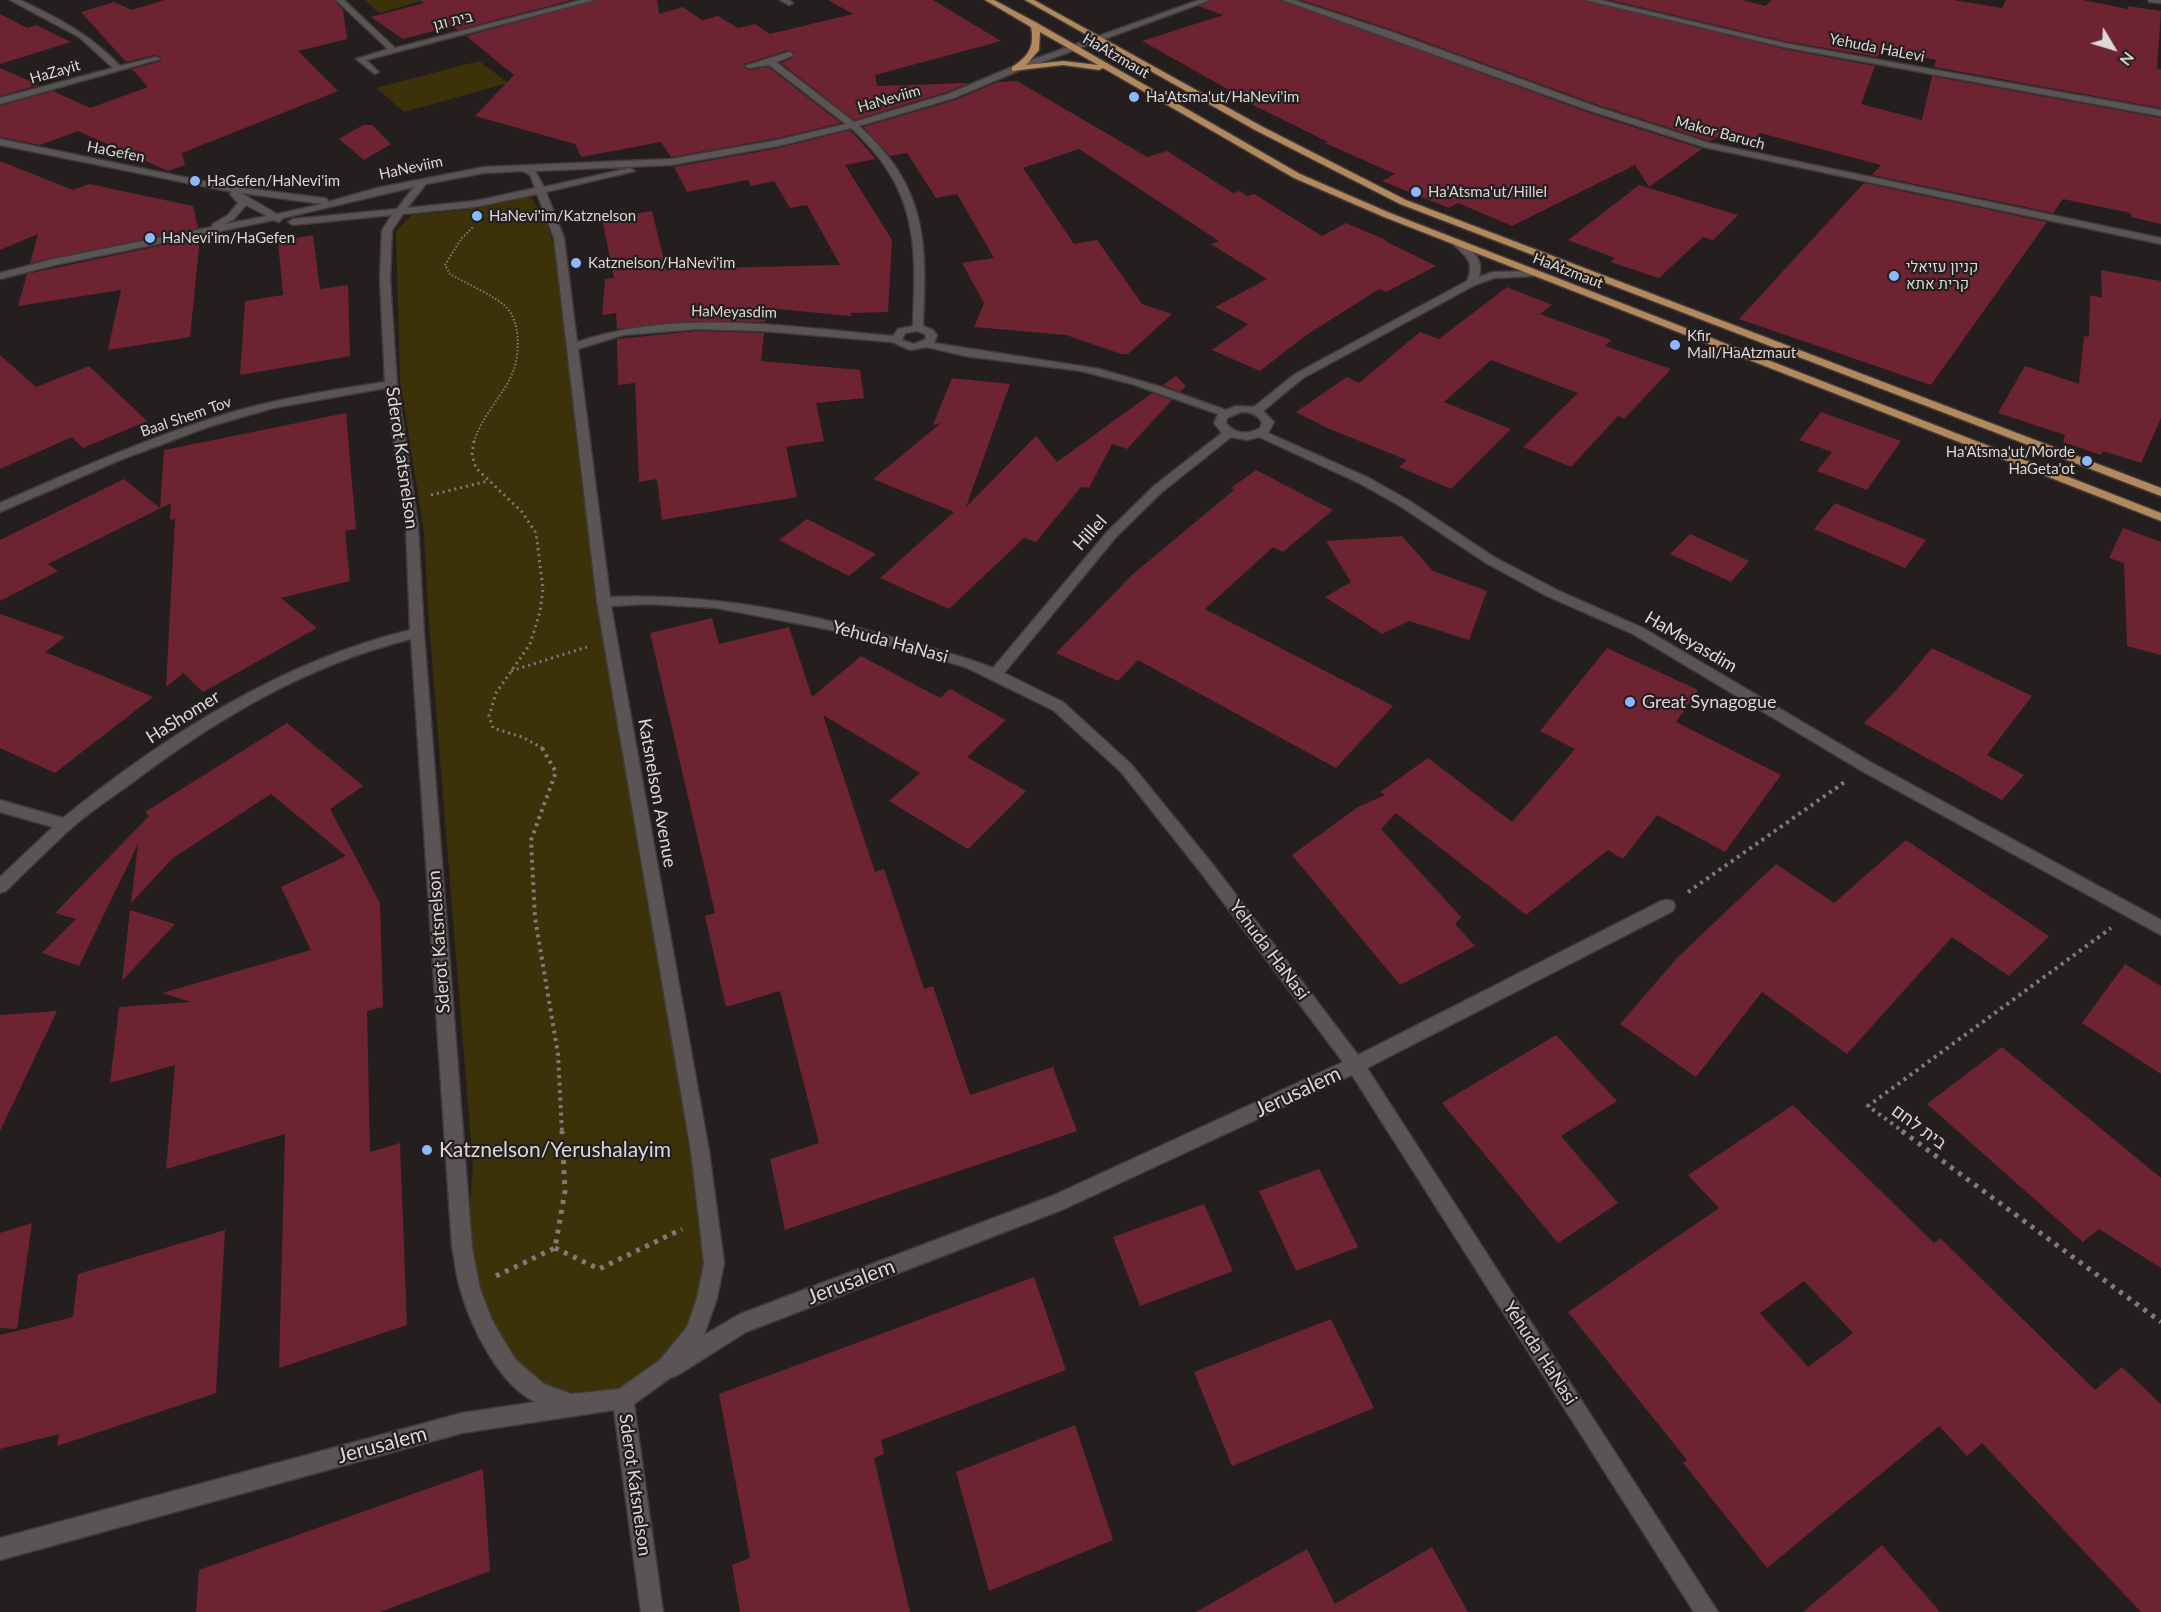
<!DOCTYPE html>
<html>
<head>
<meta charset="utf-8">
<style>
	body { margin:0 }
	#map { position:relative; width:2161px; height:1612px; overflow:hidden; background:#241f1e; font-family:Lato,sans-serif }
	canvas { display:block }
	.north { position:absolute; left:2083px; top:18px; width:60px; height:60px; -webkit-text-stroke:4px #241f1e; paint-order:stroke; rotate:128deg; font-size:16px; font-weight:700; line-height:24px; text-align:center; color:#dbd8d7 }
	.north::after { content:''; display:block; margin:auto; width:21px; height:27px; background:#dbd8d7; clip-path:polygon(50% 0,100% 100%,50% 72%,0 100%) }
</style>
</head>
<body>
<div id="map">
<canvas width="2161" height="1612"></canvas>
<div class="north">N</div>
</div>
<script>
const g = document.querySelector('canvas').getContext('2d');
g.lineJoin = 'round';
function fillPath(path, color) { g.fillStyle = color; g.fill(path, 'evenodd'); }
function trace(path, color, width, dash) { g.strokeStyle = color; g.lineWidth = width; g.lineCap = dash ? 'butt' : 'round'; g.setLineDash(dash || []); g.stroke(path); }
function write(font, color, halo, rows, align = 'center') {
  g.font = font + ' Lato,Heebo,sans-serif'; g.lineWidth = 4.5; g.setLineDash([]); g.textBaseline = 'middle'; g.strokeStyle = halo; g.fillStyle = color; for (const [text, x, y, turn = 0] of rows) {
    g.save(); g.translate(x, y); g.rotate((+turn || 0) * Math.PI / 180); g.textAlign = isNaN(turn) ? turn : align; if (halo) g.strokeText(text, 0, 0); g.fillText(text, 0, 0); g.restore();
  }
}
const green = new Path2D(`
	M 365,0 L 425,0 L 379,13 Z
	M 479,61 L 508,83 L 404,112 L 376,88 Z
	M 530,196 L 546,221 L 561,269 L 593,548 L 683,1081 L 709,1263 L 689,1332 L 660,1365 L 622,1395 L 572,1398 L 541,1386 L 511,1361 L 489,1322 L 467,1244 L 473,1166 L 428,610 L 424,532 L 400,381 L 396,231 L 412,215 L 476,209 Z`);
const building = new Path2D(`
	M 164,0 L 334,0 L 343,10 L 347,39 L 298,51 L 338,91 L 182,153 L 185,165 L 168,171 L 78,131 L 40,145 L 0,137 L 0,106 L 53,91 L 90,108 L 148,87 L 132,69 L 161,61 L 161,57 L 155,55 L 126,62 L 81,12 L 114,2 L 132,10 Z
	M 420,0 L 572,0 L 457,30 L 453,26 L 403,39 L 371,17 L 424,3 Z
	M 596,0 L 657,0 L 659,14 L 683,7 L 702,20 L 718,16 L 738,28 L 755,24 L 770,34 L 853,14 L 828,0 L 933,0 L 1001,41 L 875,75 L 877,86 L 969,83 L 947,92 L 854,120 L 781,63 L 793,58 L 794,52 L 788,50 L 744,64 L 743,67 L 749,70 L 768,67 L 841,123 L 778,138 L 671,157 L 661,142 L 581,157 L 575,144 L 475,116 L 514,75 L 466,36 Z
	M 1212,0 L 1281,0 L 1587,112 L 1702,149 L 1649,187 L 1635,165 L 1512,226 L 1458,203 L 1449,208 L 1382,181 L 1395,174 L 1325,143 L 1328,142 L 1247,102 L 1249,101 L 1142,41 L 1223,15 L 1199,6 Z
	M 1301,0 L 1584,0 L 1784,49 L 1875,66 L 1861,104 L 1922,120 L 1932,76 L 2161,118 L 2161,224 L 2131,217 L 2131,213 L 2063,199 L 2053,213 L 1872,175 L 1881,165 L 1760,133 L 1754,139 L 1726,132 L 1710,141 L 1595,104 L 1393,30 Z
	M 1610,0 L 1742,0 L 1765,6 L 1772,0 L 1954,0 L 2002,8 L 2006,0 L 2083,0 L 2128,9 L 2128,6 L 2161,11 L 2157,69 L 2161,69 L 2161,108 L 1934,67 L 1936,60 L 1881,49 L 1878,57 L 1784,41 Z
	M 0,14 L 27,28 L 36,25 L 71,42 L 0,64 Z
	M 0,68 L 39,85 L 0,96 Z
	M 1017,81 L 1147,157 L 1167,151 L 1233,193 L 1239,191 L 1247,196 L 1254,194 L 1322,236 L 1346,223 L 1386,240 L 1385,241 L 1436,266 L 1386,292 L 1379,289 L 1305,336 L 1260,371 L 1212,350 L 1248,324 L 1215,307 L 1267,279 L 1211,244 L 1219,241 L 1079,149 L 1023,168 L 1074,244 L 1097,240 L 1142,304 L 1172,314 L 1128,354 L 1121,354 L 1066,335 L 974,327 L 984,303 L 962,263 L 994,258 L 957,194 L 936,198 L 907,153 L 890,156 L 863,127 L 955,100 L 998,82 Z
	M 363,125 L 372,125 L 391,144 L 364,160 L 339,139 Z
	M 850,130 L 876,159 L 845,165 L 892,240 L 888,312 L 851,313 L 851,316 L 766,308 L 765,322 L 694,321 L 617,329 L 616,313 L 602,315 L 605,279 L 614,278 L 602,219 L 652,211 L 666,269 L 840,265 L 807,205 L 790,208 L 774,181 L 751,186 L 748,180 L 687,192 L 674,167 L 779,148 Z
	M 0,161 L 73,190 L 89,184 L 193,206 L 198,228 L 30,263 L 38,234 L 0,250 Z
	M 1864,183 L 2047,222 L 1931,385 L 1739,319 Z
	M 1639,185 L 1738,215 L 1713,240 L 1703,237 L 1659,278 L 1611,262 L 1615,258 L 1568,240 Z
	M 313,235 L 320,289 L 348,285 L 350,356 L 240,375 L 245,301 L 283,295 L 278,241 Z
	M 200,237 L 190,337 L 108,350 L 121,290 L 18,306 L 27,274 Z
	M 2101,270 L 2161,281 L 2161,418 L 2141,463 L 2103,451 L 2101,455 L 2063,442 L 2065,435 L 1998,413 L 2025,366 L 2079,384 L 2084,336 L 2089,337 L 2090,295 L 2102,298 Z
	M 1507,287 L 1552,305 L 1540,314 L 1611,340 L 1605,346 L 1671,369 L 1624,419 L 1618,416 L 1571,467 L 1523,447 L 1578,393 L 1491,360 L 1444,402 L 1511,429 L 1451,489 L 1399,467 L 1407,460 L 1327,428 L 1296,412 L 1347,377 L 1359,383 L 1420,332 L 1439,339 Z
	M 697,331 L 764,333 L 761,361 L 860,370 L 864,398 L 816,403 L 824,441 L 786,447 L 797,497 L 662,520 L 657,479 L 639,482 L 635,383 L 618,385 L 617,339 Z
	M 0,355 L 36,387 L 89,366 L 147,421 L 83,448 L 72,437 L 0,469 Z
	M 1176,376 L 1186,386 L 1180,392 L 1163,385 Z
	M 952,378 L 1010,384 L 966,507 L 1036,436 L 1057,462 L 1152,393 L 1172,400 L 1127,449 L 1112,444 L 1089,488 L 1081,487 L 1036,542 L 1024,538 L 949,609 L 880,578 L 954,512 L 873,479 L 941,423 L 933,425 Z
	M 1821,412 L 1901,441 L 1867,490 L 1817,471 L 1832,452 L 1799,440 Z
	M 346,413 L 356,529 L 345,531 L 350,581 L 281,598 L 317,628 L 203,692 L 183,673 L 166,687 L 175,519 L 170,520 L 171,503 L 48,564 L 58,571 L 0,601 L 0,540 L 124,479 L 160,508 L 164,450 Z
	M 1256,470 L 1333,510 L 1283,552 L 1273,547 L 1205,609 L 1393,706 L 1336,768 L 1138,660 L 1118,681 L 1056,653 L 1132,575 L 1234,490 L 1231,488 Z
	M 1835,503 L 1926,540 L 1905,568 L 1814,529 Z
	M 807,519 L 876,554 L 849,576 L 779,540 Z
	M 2123,528 L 2161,542 L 2161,655 L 2127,646 L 2124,563 L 2109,558 Z
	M 1690,534 L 1749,561 L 1731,582 L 1670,554 Z
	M 1402,536 L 1433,571 L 1487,591 L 1469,640 L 1409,621 L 1382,634 L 1325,597 L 1351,582 L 1326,541 Z
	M 0,614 L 65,637 L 45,652 L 153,697 L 55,773 L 0,748 Z
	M 712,618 L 719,644 L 789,627 L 812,697 L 861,656 L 940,698 L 950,689 L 1006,720 L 967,757 L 1026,791 L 968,849 L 889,801 L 920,773 L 823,715 L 875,872 L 884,869 L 924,989 L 933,986 L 970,1095 L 1053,1067 L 1077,1131 L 785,1230 L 770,1159 L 819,1143 L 780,991 L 726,1007 L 705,916 L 715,913 L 650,633 Z
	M 1607,648 L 1698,690 L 1676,722 L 1781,775 L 1725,852 L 1657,815 L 1623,859 L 1608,850 L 1526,915 L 1396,813 L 1381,829 L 1461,917 L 1455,924 L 1475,946 L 1400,985 L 1292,855 L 1358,807 L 1385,795 L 1380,792 L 1428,758 L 1512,822 L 1575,749 L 1540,731 Z
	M 1932,648 L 2032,696 L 1987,755 L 2024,775 L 2002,800 L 1864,723 L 1901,685 Z
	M 287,723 L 363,786 L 330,809 L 380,903 L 383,1007 L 367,1011 L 370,1152 L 400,1143 L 407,1325 L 279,1368 L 285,1134 L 166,1169 L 175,1065 L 110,1083 L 119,1007 L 191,1002 L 162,993 L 311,950 L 281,887 L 346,856 L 271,794 L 173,858 L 131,903 L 138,844 L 79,966 L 42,953 L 76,919 L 55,913 L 149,816 L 145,812 Z
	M 1906,840 L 2049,936 L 2009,976 L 1952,937 L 1847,1054 L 1762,992 L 1696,1077 L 1620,1024 L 1677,958 L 1776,864 L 1834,903 Z
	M 130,910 L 175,924 L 122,981 Z
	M 2125,964 L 2161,986 L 2161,1074 L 2082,1023 Z
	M 57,1011 L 0,1131 L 0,1015 Z
	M 1556,1035 L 1617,1101 L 1561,1136 L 1618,1203 L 1558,1243 L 1442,1103 Z
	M 2002,1047 L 2161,1178 L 2161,1268 L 2099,1229 L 2083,1242 L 1927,1104 Z
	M 1793,1105 L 1934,1243 L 1940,1238 L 2095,1390 L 2122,1367 L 2161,1404 L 2161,1612 L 2141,1612 L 1982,1443 L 1967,1456 L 1939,1426 L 1767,1568 L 1683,1463 L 1687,1460 L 1568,1312 L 1719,1208 L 1688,1175 ZM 1804,1281 L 1853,1333 L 1808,1367 L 1760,1313 Z
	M 1319,1169 L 1358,1247 L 1296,1271 L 1259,1191 Z
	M 1204,1204 L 1233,1271 L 1140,1306 L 1113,1237 Z
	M 32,1223 L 17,1329 L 0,1328 L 0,1233 Z
	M 225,1230 L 216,1393 L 57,1446 L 59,1434 L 0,1449 L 0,1335 L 73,1317 L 78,1274 Z
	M 1034,1277 L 1066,1370 L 881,1440 L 884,1454 L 874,1458 L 910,1612 L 740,1612 L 732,1565 L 750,1558 L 719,1394 Z
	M 1331,1319 L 1374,1408 L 1232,1466 L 1194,1372 Z
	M 1075,1425 L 1113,1540 L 989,1591 L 956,1472 Z
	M 483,1469 L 490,1571 L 380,1612 L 196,1612 L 199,1570 Z
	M 1882,1545 L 1940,1612 L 1803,1612 Z
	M 1432,1547 L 1468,1612 L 1196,1612 L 1307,1549 L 1335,1604 Z`);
const pathFar3 = new Path2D(`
	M 474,442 C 481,416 506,393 514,369 C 520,351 520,321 506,307 C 495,296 465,283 450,274 L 445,265 L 461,239 L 474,226`);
const pathFar2 = new Path2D(`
	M 474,441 L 472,455 L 476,468 L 522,512 L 536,533 L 543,589 L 540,612 L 530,644 L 496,693 L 489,716 L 493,728 L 522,737 L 544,749
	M 431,495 L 488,481
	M 511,671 L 587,647`);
const pathFar1 = new Path2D(`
	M 542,748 L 556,772 L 531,840 L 535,918 L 558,1054 L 562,1133
	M 1688,892 L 1846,781
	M 1905,1133 L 1868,1106 L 2111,928`);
const path = new Path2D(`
	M 1902,1131 L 2161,1322
	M 555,1248 L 599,1269 L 682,1229
	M 496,1276 L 555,1248 L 565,1191 L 562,1131`);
const minor = new Path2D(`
	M 10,0 L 20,0 C 58,18 91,35 120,66 L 156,57 L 160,59 L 0,104 L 0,98 L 113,68 L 79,37 Z
	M 336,0 L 344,0 L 395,48 L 581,0 L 594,0 L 366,60 L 379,72 L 375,74 L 356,59 L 388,49 Z
	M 780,0 L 789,0 L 793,3 L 789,5 Z
	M 1199,0 L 1210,0 L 1018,71 L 954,98 L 859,126 C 927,187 927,242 923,326 L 933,330 L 937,335 L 934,343 L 1099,369 L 1158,386 L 1226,410 L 1236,406 L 1254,407 L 1295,374 L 1467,281 C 1475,263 1467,257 1454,245 L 1454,241 L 1460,241 C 1473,251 1484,259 1479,277 L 1493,272 L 1537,271 L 1538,273 L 1533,276 L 1494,278 L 1475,285 L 1303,378 L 1263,411 L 1274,422 L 1268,433 L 1367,477 L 1408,500 L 1494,557 L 1557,590 L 1643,628 L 1872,763 L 2161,920 L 2161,935 L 1862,771 L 1633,634 L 1547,596 L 1486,563 L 1400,506 L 1359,483 L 1259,437 L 1247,440 L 1231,437 L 1162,492 L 1116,537 L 1004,673 L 1063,702 L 1131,764 L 1214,866 L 1358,1055 L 1661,901 L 1667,900 L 1673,901 L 1675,906 L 1673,911 L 1367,1068 L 1718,1612 L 1694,1612 L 1352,1075 L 1064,1209 L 746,1332 L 678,1375 L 670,1378 L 634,1404 L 663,1612 L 641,1612 L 614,1410 L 462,1433 L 0,1560 L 0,1538 L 462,1413 L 536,1402 C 499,1386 470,1325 460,1288 C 456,1275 455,1261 452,1247 L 411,639 C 307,665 218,718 133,782 C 111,798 88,813 68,831 C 47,851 26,871 6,891 L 0,893 L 0,877 L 53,827 L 0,812 L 0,800 L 63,818 C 166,735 280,662 410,630 L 406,526 L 386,388 L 273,408 L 208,427 L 120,460 L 0,512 L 0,503 C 75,470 150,437 229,413 C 280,398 333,390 385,382 L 380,279 L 382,230 L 392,215 L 293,225 L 288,222 L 293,219 L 397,209 L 414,187 L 283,218 L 279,222 L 274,220 L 55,265 L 0,279 L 0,273 L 54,259 L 212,227 L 213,224 L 228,215 L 238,203 L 230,194 L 232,192 L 0,145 L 0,139 L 227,186 L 324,198 L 327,199 L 328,202 L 377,188 L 484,167 L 671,159 L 778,140 L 846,124 L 769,65 L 749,68 L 745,66 L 789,52 L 793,54 L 792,56 L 776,62 L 854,122 L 948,94 L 1012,67 ZM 851,128 C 917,188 917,242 913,326 L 898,329 L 893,336 C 789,327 678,308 577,342 L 564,238 L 546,192 L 635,171 L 630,168 L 544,187 L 535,171 L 671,165 L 778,146 ZM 523,171 L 530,175 L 535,188 L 475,201 L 407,208 L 426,184 L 484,173 ZM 241,193 L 323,204 L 277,214 ZM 537,194 L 554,238 L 597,602 L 691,1151 L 704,1263 L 697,1298 L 687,1327 L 660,1360 L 619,1389 L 571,1394 L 544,1384 L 515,1359 L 492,1320 L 480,1289 L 472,1247 L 424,633 L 418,526 L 397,384 L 390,279 L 392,230 L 403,214 L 475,207 ZM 246,205 L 267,216 L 225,224 L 234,219 ZM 697,329 L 763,331 L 892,342 L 910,350 L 927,347 L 965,356 L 1081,371 L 1132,384 L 1218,414 L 1214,423 L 1222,433 L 1154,486 L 1108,531 L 993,668 C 963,656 932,648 901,640 C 806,612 710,593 610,597 L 578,349 L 623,335 ZM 917,331 L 925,334 L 926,339 L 914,344 L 902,340 L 905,333 ZM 1241,412 C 1250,412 1257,414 1262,422 L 1260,428 C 1247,435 1235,434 1226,423 L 1227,418 ZM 649,604 L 717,608 L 852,634 L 965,667 L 1053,710 L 1121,772 L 1202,874 L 1343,1062 L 1052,1196 L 740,1314 L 704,1335 L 717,1298 L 724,1263 L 709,1151 L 611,606 Z
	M 1283,0 L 1294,0 L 1392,32 L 1594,106 L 1709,143 L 2161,238 L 2161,244 L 1704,147 L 1588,110 Z
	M 1586,0 L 1600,0 L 1784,43 L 2161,110 L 2161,116 L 1784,47 Z
	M 2148,0 L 2161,0 L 2161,3 L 2149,2 Z`);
const major = new Path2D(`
	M 985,0 L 994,0 L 1037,23 L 1300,174 L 1390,213 L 2161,513 L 2161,521 L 1384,217 L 1294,178 L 1103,68 L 1099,70 L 1063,65 L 1012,71 L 1012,67 C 1028,57 1035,47 1031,27 ZM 1040,32 L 1098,65 L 1063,61 L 1026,65 L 1039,50 Z
	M 1025,0 L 1034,0 L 1261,126 L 1406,200 L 2161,488 L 2161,496 L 1400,204 L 1255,130 Z`);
const markers = [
	[1134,97,6,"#8eb8fd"],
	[195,181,6,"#8eb8fd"],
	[1416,192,6,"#8eb8fd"],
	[477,216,6,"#8eb8fd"],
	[150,238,6,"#8eb8fd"],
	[576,263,6,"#8eb8fd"],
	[1894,276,6,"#8eb8fd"],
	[1675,345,6,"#8eb8fd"],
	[2087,461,6,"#8eb8fd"],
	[1630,702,6,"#8eb8fd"],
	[427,1150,6,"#8eb8fd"]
];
const farStreetnames = [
	["בית וגן",453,21,-14],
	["Yehuda HaLevi",1877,48,11],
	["HaAtzmaut",1116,56,30],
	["HaZayit",55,72,-16],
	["HaNeviim",889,99,-16],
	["Makor Baruch",1720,133,15],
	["HaGefen",116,152,11],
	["HaNeviim",411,168,-12],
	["HaAtzmaut",1568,271,21],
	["HaMeyasdim",734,312,1],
	["Baal Shem Tov",186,417,-19]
];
const farPoinames = [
	["Ha'Atsma'ut/HaNevi'im",1146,97],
	["HaGefen/HaNevi'im",207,181],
	["Ha'Atsma'ut/Hillel",1428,192],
	["HaNevi'im/Katznelson",489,216],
	["HaNevi'im/HaGefen",162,238],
	["Katznelson/HaNevi'im",588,263],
	["קניון עזיאלי",1906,267],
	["קרית אתא",1906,284],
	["Kfir",1687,336],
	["Mall/HaAtzmaut",1687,353],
	["Ha'Atsma'ut/Morde",2075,452,"right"],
	["HaGeta'ot",2075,469,"right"]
];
const streetNames = [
	["Sderot Katsnelson",402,458,82],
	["Hillel",1090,533,-48],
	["Yehuda HaNasi",890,642,15],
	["HaMeyasdim",1691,642,30],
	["HaShomer",183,717,-32],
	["Katsnelson Avenue",657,793,80],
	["Sderot Katsnelson",439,942,-94],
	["Yehuda HaNasi",1269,950,53],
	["בית לחם",1919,1127,36],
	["Yehuda HaNasi",1540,1353,57],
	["Sderot Katsnelson",635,1485,82]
];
const poiNames = [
	["Great Synagogue",1642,702]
];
const nearStreetnames = [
	["Jerusalem",1298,1092,-25],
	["Jerusalem",851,1282,-21],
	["Jerusalem",382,1445,-15]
];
const nearPoinames = [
	["Katznelson/Yerushalayim",439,1150]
];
fillPath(green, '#3c3209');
fillPath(building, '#6d2332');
trace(minor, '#3e3b3a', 3);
trace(major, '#3e3b3a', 3);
trace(pathFar3, '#7f7b7a', 2, [1.5, 2]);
trace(pathFar2, '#7f7b7a', 3, [2, 4]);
trace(pathFar1, '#7f7b7a', 4, [3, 4.5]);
trace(path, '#7f7b7a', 5, [4, 6]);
fillPath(minor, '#5a5554');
fillPath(major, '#b2885c');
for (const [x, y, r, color] of markers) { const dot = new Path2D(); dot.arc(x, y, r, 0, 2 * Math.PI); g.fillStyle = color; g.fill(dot); trace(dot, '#241f1e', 2); }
write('15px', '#dbd8d7', '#241f1e', farStreetnames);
write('15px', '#dbd8d7', '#241f1e', farPoinames, 'left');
write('18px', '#dbd8d7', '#241f1e', streetNames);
write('18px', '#dbd8d7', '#241f1e', poiNames, 'left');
write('21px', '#dbd8d7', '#241f1e', nearStreetnames);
write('21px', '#dbd8d7', '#241f1e', nearPoinames, 'left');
</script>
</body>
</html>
